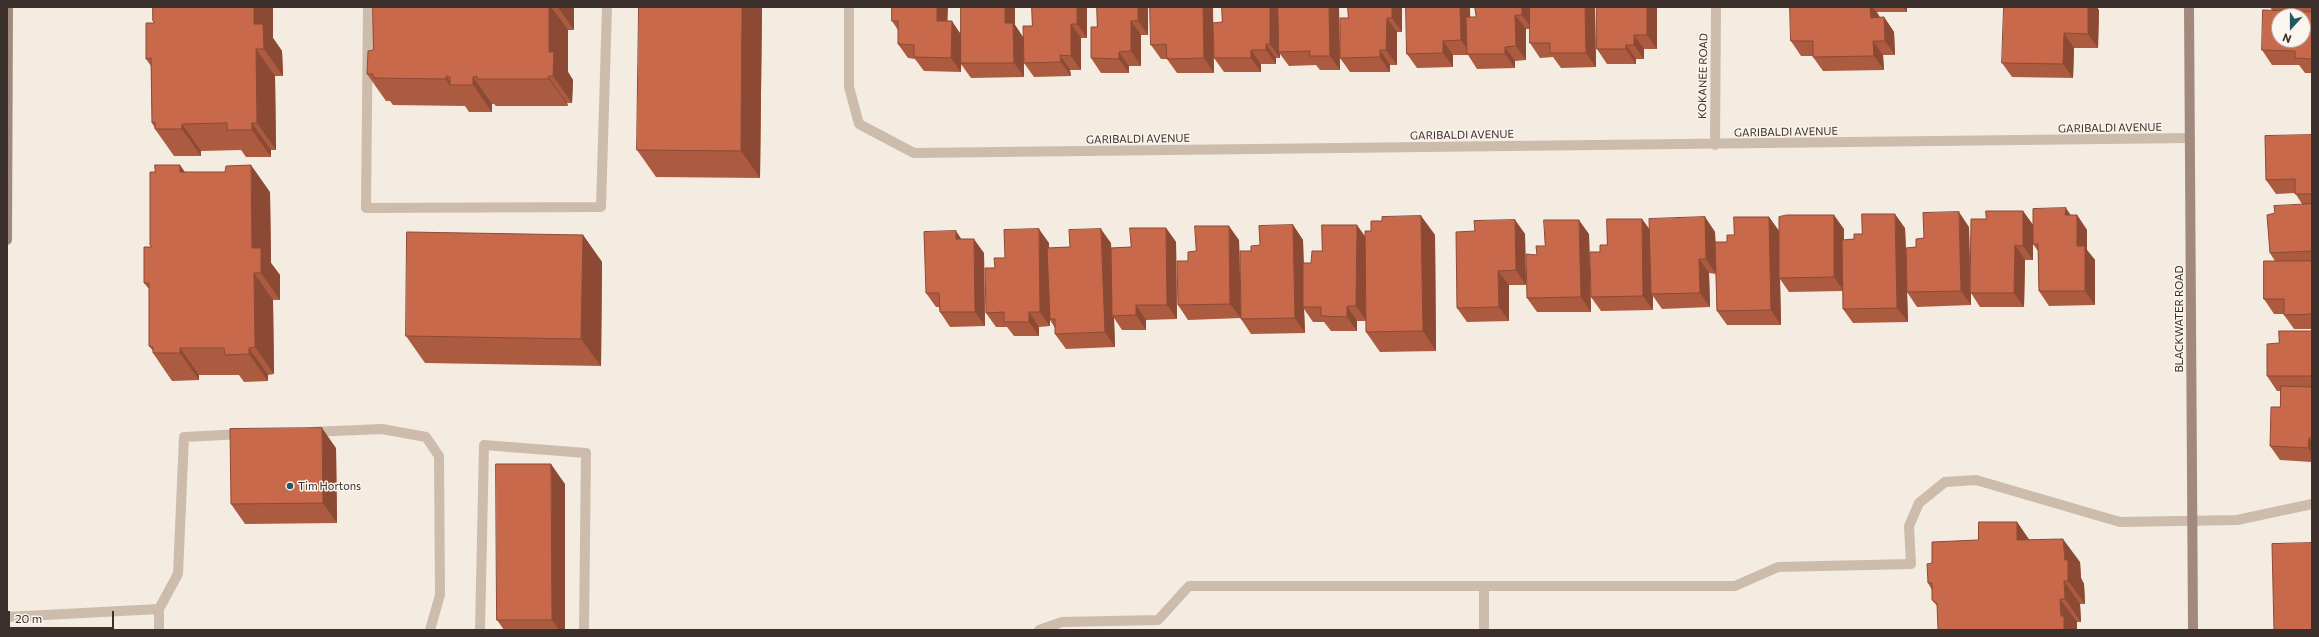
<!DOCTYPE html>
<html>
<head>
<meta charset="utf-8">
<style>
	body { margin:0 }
	#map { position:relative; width:2319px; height:637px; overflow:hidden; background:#f4ebe1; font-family:Commissioner,sans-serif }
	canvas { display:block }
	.frame { position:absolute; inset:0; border:8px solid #3b302b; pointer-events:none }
	.north { position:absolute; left:2271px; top:8px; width:40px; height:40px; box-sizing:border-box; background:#fbf5ee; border:1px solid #aea6a0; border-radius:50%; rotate:201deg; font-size:11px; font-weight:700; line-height:16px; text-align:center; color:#3b302b }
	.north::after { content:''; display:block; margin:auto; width:14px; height:18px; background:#1f5a5e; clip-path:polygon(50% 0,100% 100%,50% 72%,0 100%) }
	.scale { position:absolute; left:8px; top:611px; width:106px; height:18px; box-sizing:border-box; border:2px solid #3b302b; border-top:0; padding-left:5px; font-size:12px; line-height:14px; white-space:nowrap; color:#3b302b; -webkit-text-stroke:3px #fbf5ee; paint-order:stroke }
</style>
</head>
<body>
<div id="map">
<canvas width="2319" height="637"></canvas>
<div class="frame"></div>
<div class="north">N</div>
<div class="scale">20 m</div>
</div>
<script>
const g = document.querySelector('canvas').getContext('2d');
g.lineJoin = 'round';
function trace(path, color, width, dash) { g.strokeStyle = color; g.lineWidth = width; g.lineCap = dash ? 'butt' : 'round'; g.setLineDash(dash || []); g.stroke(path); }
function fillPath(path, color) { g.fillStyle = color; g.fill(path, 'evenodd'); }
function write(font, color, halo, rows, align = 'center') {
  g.font = font + ' Commissioner,sans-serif'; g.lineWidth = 3; g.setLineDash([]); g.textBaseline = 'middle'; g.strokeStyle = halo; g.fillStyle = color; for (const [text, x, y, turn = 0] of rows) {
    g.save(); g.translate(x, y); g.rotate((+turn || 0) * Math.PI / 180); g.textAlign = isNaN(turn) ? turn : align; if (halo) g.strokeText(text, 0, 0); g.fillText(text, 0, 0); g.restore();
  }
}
const lane = new Path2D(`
	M 368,7 L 366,208 L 601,207 L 607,7
	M 311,432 L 382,429 L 426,437 L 439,456 L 440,595 L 430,630
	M 1484,586 L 1484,630
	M 7,617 L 159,609
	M 159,630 L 159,609 L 178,574 L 184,437 L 243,434
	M 480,630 L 484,445 L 586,453 L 584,630
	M 1039,630 L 1062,622 L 1158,620 L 1189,586 L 1735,586 L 1778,567 L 1911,564 L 1909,526 L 1919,503 L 1945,482 L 1976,480 L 2120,522 L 2237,520 L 2312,504`);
const street = new Path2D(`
	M 849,7 L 849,87 L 859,124 L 914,153 L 2190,138
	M 1715,145 L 1716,7`);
const secondary = new Path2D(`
	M 2189,7 L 2193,630
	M 7,240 L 8,7`);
const wall = new Path2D(`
	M 372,7 L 574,7 L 574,30 L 568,30 L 568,72 L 573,80 L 572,103 L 567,103 L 568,106 L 496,106 L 494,104 L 492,104 L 492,112 L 469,112 L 465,106 L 393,105 L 390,101 L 386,101 L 367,74 L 373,50 L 373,9 Z
	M 762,7 L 760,178 L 656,177 L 637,150 Z
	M 961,7 L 1015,7 L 1015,25 L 1023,37 L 1032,26 L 1032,7 L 1087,7 L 1087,38 L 1081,38 L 1081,70 L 1070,70 L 1071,76 L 1034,77 L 1024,63 L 1024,77 L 971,78 L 961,64 L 961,72 L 924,71 L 915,59 L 908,58 L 898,44 L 898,30 L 892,21 L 947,21 L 961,34 Z
	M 1097,7 L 1148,7 L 1148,35 L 1141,35 L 1141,66 L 1129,66 L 1129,73 L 1101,73 L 1091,58 L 1097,27 Z
	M 1150,7 L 1212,7 L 1214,73 L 1177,73 L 1167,59 L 1161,59 L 1151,45 Z
	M 1339,7 L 1340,70 L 1320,70 L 1316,65 L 1289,66 L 1280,54 L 1280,58 L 1276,58 L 1276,64 L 1261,64 L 1261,72 L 1224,72 L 1214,58 L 1222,22 Z
	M 1348,7 L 1402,7 L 1402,32 L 1397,32 L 1397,65 L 1390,65 L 1390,72 L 1350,72 L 1340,58 L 1348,18 Z
	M 1406,7 L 1470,7 L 1470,17 L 1476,17 L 1475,7 L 1595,7 L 1596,67 L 1561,68 L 1553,57 L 1540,58 L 1530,43 L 1530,29 L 1526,29 L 1526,60 L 1515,61 L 1515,68 L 1477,69 L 1468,55 L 1453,55 L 1453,67 L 1417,68 L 1407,54 Z
	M 1657,7 L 1657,49 L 1644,49 L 1644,59 L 1636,59 L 1636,64 L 1607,64 L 1597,49 Z
	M 1790,7 L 1907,7 L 1907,12 L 1877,12 L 1880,17 L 1884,17 L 1894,32 L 1895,55 L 1883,55 L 1884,70 L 1823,71 L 1813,57 L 1813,56 L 1801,56 L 1791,41 Z
	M 2270,7 L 2312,7 L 2312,73 L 2305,73 L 2299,65 L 2272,65 L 2262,50 L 2272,10 Z
	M 2099,10 L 2098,48 L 2074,48 L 2073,78 L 2012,77 L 2002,63 Z
	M 153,21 L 273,38 L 282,51 L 283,76 L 275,76 L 276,150 L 271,150 L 271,157 L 246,157 L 241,150 L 201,151 L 201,156 L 174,156 L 155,129 L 155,128 L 152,123 L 151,66 L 146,59 L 154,23 Z
	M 2312,135 L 2312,329 L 2294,329 L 2284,315 L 2284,314 L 2274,314 L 2264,299 L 2275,261 L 2270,253 L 2302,204 L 2295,193 L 2276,194 L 2266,180 Z
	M 185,172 L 270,192 L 271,263 L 280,275 L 280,300 L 273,300 L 274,374 L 268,375 L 268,381 L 244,382 L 239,375 L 199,375 L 199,380 L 172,381 L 153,353 L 153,351 L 149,346 L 149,289 L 144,283 L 152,247 L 150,245 Z
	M 2023,211 L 2033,225 L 2070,215 L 2077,215 L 2087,230 L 2087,250 L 2095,260 L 2095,305 L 2049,306 L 2039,291 L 2038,251 L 2033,244 L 2033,238 L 2033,260 L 2025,260 L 2024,307 L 1980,307 L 1971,293 L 1971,305 L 1917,307 L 1907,292 L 1908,322 L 1853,323 L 1843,309 L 1843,291 L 1789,292 L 1780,279 L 1781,325 L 1727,325 L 1717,311 L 1716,274 L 1709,273 L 1710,307 L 1662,309 L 1653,296 L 1653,310 L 1601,311 L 1591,297 L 1600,252 L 1607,245 L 1642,219 L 1650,230 L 1705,217 L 1715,232 L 1716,250 L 1727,242 L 1734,235 L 1769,217 L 1779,231 L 1844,229 L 1844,240 L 1854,239 L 1862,234 L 1905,228 L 1906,248 L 1916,247 L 1924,238 L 1969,227 L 1970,279 L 1986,219 Z
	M 1421,216 L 1435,235 L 1436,351 L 1380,352 L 1366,332 L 1366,321 L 1357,321 L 1357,331 L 1331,331 L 1324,322 L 1313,322 L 1304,309 L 1305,333 L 1251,334 L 1241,319 L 1251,251 L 1293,225 L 1303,240 L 1304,263 L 1311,263 L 1322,251 L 1365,236 L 1382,221 Z
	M 1515,220 L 1525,234 L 1526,285 L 1509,285 L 1509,321 L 1467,322 L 1457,308 L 1475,231 Z
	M 1166,228 L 1176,242 L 1177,319 L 1146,320 L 1146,330 L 1122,330 L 1114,318 L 1115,347 L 1066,349 L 1055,334 L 1055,328 L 1050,320 L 1050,326 L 1039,327 L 1039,336 L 1014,336 L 1007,327 L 996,327 L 986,313 L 995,268 L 1005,258 L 1049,243 L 1049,248 L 1070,247 L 1111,243 L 1111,248 L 1131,247 Z
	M 1589,234 L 1591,312 L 1537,312 L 1527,298 L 1537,255 L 1545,246 Z
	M 583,235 L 602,262 L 601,366 L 425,363 L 406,336 Z
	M 962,239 L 984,253 L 985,326 L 950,327 L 940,312 L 939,307 L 936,307 L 926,293 Z
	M 1239,240 L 1241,318 L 1188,320 L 1178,305 L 1188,261 L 1196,251 Z
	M 2312,331 L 2312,462 L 2280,460 L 2270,446 L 2280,407 L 2281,391 L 2277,391 L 2267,376 L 2279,343 Z
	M 336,448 L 337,523 L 245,524 L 231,504 Z
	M 565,484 L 565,630 L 504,630 L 497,620 Z
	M 2017,522 L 2029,540 L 2080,562 L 2081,578 L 2084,584 L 2085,604 L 2080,604 L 2081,622 L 2077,622 L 2077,630 L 1938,630 L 1938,607 L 1932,600 L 1932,590 L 1928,583 L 1932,563 Z`);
const shadedWall = new Path2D(`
	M 254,7 L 273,7 L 273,38 L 282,51 L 283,76 L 264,49 L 254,24 Z
	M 549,7 L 551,7 L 568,30 L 568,72 L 573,80 L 572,103 L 553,76 L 549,52 Z
	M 558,7 L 574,7 L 574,30 Z
	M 742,7 L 762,7 L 760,178 L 741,151 Z
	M 937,7 L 948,7 L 947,36 L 937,21 Z
	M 1005,7 L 1015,7 L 1015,25 L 1023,37 L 1024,77 L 1014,63 L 1005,23 Z
	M 1077,7 L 1087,7 L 1087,38 L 1077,24 Z
	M 1138,7 L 1148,7 L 1148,35 L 1138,21 Z
	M 1203,7 L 1213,7 L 1214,73 L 1204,58 Z
	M 1270,7 L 1279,7 L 1279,52 L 1280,54 L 1280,58 L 1270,44 Z
	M 1329,7 L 1339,7 L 1340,70 L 1330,56 Z
	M 1392,7 L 1402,7 L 1402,32 L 1392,18 Z
	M 1460,7 L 1470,7 L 1471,55 L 1461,40 Z
	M 1522,7 L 1532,7 L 1532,29 L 1522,15 Z
	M 1585,7 L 1595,7 L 1596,67 L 1586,53 Z
	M 1647,7 L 1657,7 L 1657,49 L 1647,35 Z
	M 1870,7 L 1873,7 L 1880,18 L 1871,18 Z
	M 1903,7 L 1907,7 L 1907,12 Z
	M 2088,7 L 2097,7 L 2099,10 L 2098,48 L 2088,34 Z
	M 1515,15 L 1526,29 L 1526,60 L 1516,46 Z
	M 1884,17 L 1894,32 L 1895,55 L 1885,41 Z
	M 1387,18 L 1397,32 L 1397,65 L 1386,50 Z
	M 952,21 L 962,36 L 961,72 L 951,58 Z
	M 1131,21 L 1141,35 L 1141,66 L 1131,51 Z
	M 1071,24 L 1081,38 L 1081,70 L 1071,56 Z
	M 2064,33 L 2074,48 L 2073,78 L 2063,64 Z
	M 1634,35 L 1644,49 L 1644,59 L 1634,45 Z
	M 1443,41 L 1453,55 L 1453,67 L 1443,53 Z
	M 1873,41 L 1883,55 L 1884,70 L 1874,56 Z
	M 1266,44 L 1276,58 L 1276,64 L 1266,50 Z
	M 1626,45 L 1636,59 L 1636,64 L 1626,49 Z
	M 1505,47 L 1515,61 L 1515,68 L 1505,54 Z
	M 256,49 L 275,76 L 276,150 L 257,123 Z
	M 1251,50 L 1261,64 L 1261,72 L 1251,58 Z
	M 1380,50 L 1390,65 L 1390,72 L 1380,57 Z
	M 1119,52 L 1129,66 L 1129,73 L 1119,59 Z
	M 1060,55 L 1070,70 L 1071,76 L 1061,62 Z
	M 446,76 L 452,85 L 450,85 L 446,79 Z
	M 548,76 L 567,103 L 568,106 L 549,79 Z
	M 473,77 L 492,104 L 492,112 L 473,85 Z
	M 252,123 L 271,150 L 271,157 L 252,130 Z
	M 182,124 L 201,151 L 201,156 L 182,129 Z
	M 180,165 L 199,192 L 180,172 Z
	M 251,165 L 270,192 L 271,263 L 280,275 L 280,300 L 261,273 L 252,248 Z
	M 2066,208 L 2076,223 L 2065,215 Z
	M 2023,211 L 2033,225 L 2033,260 L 2023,246 Z
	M 1959,212 L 1969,227 L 1971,305 L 1961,291 Z
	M 1895,214 L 1905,228 L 1908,322 L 1897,308 Z
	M 1834,215 L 1844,229 L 1844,291 L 1834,277 Z
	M 2077,215 L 2087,230 L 2087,250 L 2095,260 L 2095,305 L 2085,291 L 2077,246 Z
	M 1421,216 L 1435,235 L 1436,351 L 1423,331 Z
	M 1705,217 L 1715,232 L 1716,274 L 1706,259 Z
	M 1769,217 L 1779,231 L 1779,278 L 1780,279 L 1781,325 L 1771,310 Z
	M 1642,219 L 1652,233 L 1651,294 L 1653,296 L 1653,310 L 1643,296 Z
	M 1515,220 L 1525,234 L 1526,285 L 1516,270 Z
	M 1579,220 L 1589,234 L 1591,312 L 1581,297 Z
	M 1293,225 L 1303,240 L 1304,307 L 1303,307 L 1304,309 L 1305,333 L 1295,318 Z
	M 1357,225 L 1367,239 L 1367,321 L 1356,306 Z
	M 1229,226 L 1239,240 L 1241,318 L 1230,304 Z
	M 1166,228 L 1176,242 L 1177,319 L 1167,305 Z
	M 1039,229 L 1049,243 L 1050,319 L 1050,326 L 1040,312 Z
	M 1101,229 L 1111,243 L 1114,316 L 1112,316 L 1114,318 L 1115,347 L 1105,332 Z
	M 956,231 L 966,246 L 956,239 Z
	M 583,235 L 602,262 L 601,366 L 581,339 Z
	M 974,239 L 984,253 L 985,326 L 975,312 Z
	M 2015,245 L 2025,260 L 2024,307 L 2014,293 Z
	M 1699,259 L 1709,273 L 1710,307 L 1700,293 Z
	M 1498,271 L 1509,285 L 1509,321 L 1499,307 Z
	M 254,273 L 273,300 L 274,374 L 255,347 Z
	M 1136,305 L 1146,320 L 1146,330 L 1136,315 Z
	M 1347,306 L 1357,321 L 1357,331 L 1347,317 Z
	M 1029,312 L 1039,327 L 1039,336 L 1029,322 Z
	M 180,348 L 199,375 L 199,380 L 180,353 Z
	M 249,348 L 268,375 L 268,381 L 249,354 Z
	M 322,428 L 336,448 L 337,523 L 323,503 Z
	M 2309,438 L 2312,443 L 2312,453 L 2308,448 Z
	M 551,464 L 565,484 L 565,630 L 559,630 L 552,620 Z
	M 2017,522 L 2033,545 L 2017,540 Z
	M 2063,539 L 2080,562 L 2081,578 L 2084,584 L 2085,604 L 2068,581 L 2065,560 Z
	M 2064,581 L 2080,604 L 2081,622 L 2065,599 Z
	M 2060,599 L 2077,622 L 2077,630 L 2064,630 L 2061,616 Z`);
const building = new Path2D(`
	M 153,7 L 254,7 L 254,24 L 263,24 L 264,49 L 256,49 L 257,123 L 252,123 L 252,130 L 227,130 L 227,123 L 182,124 L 182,129 L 155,129 L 155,122 L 152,123 L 151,58 L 146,59 L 146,23 L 155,23 L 153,21 Z
	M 373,7 L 549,7 L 549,52 L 554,52 L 553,76 L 548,76 L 549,79 L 477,79 L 477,76 L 473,77 L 473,85 L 450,85 L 450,77 L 446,76 L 446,79 L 374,78 L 373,74 L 367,74 L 368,51 L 373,50 Z
	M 639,7 L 742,7 L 741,151 L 637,150 Z
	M 892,7 L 937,7 L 937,21 L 952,21 L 951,58 L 914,57 L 914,45 L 898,44 L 898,21 L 892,21 Z
	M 961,7 L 1005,7 L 1005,23 L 1013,23 L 1014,63 L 961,63 Z
	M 1032,7 L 1077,7 L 1077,24 L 1071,24 L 1071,56 L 1060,55 L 1061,62 L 1024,63 L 1023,26 L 1032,26 Z
	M 1097,7 L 1138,7 L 1138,21 L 1131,21 L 1131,51 L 1119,52 L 1119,59 L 1091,58 L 1091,27 L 1097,27 Z
	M 1150,7 L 1203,7 L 1204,58 L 1167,59 L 1166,44 L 1151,45 Z
	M 1222,7 L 1270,7 L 1270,44 L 1266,44 L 1266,50 L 1251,50 L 1251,58 L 1214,58 L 1213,23 L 1222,22 Z
	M 1278,7 L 1329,7 L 1330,56 L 1309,56 L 1310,51 L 1279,52 Z
	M 1348,7 L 1392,7 L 1392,18 L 1387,18 L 1386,50 L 1380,50 L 1380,57 L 1340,58 L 1340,18 L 1348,18 Z
	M 1406,7 L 1460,7 L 1461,40 L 1443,41 L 1443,53 L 1407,54 Z
	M 1475,7 L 1522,7 L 1522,15 L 1515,15 L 1516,46 L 1505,47 L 1505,54 L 1467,54 L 1466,17 L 1476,17 Z
	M 1530,7 L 1585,7 L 1586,53 L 1550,53 L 1550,43 L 1530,43 Z
	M 1597,7 L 1647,7 L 1647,35 L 1634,35 L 1634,45 L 1626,45 L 1626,49 L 1597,49 Z
	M 1790,7 L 1870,7 L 1871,18 L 1884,17 L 1885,41 L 1873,41 L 1874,56 L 1813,57 L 1813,41 L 1791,41 Z
	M 2004,7 L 2088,7 L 2088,34 L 2064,33 L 2063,64 L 2002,63 Z
	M 2263,10 L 2312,12 L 2312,59 L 2295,58 L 2295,51 L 2262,50 ZM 2279,16 L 2303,16 L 2303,40 L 2279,40 Z
	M 2312,135 L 2312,194 L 2295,194 L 2295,179 L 2266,180 L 2265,136 Z
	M 155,165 L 180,165 L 180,172 L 225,172 L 226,166 L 251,165 L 252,248 L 261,248 L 261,273 L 254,273 L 255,347 L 249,348 L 249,354 L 225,355 L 224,348 L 180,348 L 180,353 L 153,353 L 153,347 L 149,346 L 149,283 L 144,283 L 144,247 L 152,247 L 150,245 L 150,172 L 155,172 Z
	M 2312,204 L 2312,251 L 2270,253 L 2267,215 L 2275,213 L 2274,206 Z
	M 2066,208 L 2065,215 L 2077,215 L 2077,246 L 2085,246 L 2085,291 L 2039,291 L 2038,244 L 2033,244 L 2033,209 Z
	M 1986,211 L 2023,211 L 2023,246 L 2015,245 L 2014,293 L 1970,293 L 1971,219 L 1986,219 Z
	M 1959,212 L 1961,291 L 1907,292 L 1906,248 L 1916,247 L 1916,239 L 1924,238 L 1923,213 Z
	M 1862,214 L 1895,214 L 1897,308 L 1843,309 L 1842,240 L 1854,239 L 1854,234 L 1862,234 Z
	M 1787,215 L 1834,215 L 1834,277 L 1779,278 L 1779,217 Z
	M 1421,216 L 1423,331 L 1366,332 L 1365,231 L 1371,231 L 1371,221 L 1382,221 L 1382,217 Z
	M 1705,217 L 1706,259 L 1699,259 L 1700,293 L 1651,294 L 1649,219 Z
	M 1734,217 L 1769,217 L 1771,310 L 1717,311 L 1715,242 L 1727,242 L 1727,235 L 1734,235 Z
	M 1607,219 L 1642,219 L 1643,296 L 1591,297 L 1590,252 L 1600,252 L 1600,245 L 1607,245 Z
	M 1515,220 L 1516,270 L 1498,271 L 1499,307 L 1457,308 L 1456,232 L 1475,231 L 1474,221 Z
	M 1544,220 L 1579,220 L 1581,297 L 1527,298 L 1526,254 L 1537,255 L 1536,246 L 1545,246 Z
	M 1293,225 L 1295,318 L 1241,319 L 1240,251 L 1251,251 L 1251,246 L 1260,245 L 1259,226 Z
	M 1322,225 L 1357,225 L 1356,306 L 1347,306 L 1347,317 L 1321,316 L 1321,307 L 1303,307 L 1303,263 L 1311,263 L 1312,251 L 1322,251 Z
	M 1195,226 L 1229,226 L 1230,304 L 1178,305 L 1177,261 L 1188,261 L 1188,252 L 1196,251 Z
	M 1130,228 L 1166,228 L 1167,305 L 1136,305 L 1136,315 L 1112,316 L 1111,248 L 1131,247 Z
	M 1039,229 L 1040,312 L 1029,312 L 1029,322 L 1004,322 L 1004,312 L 986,313 L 985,268 L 995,268 L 994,258 L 1005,258 L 1004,230 Z
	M 1101,229 L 1105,332 L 1055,334 L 1055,319 L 1050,319 L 1047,248 L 1070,247 L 1069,230 Z
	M 956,231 L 956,239 L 974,239 L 975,312 L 940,312 L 939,293 L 926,293 L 924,232 Z
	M 407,232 L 583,235 L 581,339 L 406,336 Z
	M 2264,261 L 2312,261 L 2312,314 L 2284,315 L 2284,299 L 2264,299 Z
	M 2279,331 L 2312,331 L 2312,376 L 2267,376 L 2267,344 L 2279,343 Z
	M 2281,386 L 2312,387 L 2312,438 L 2309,438 L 2308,448 L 2270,446 L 2271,407 L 2280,407 Z
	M 322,428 L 323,503 L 231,504 L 230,429 Z
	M 496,464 L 551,464 L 552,620 L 497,620 Z
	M 1979,522 L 2017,522 L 2017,540 L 2063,539 L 2065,560 L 2068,560 L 2068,581 L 2064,581 L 2065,599 L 2060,599 L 2061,616 L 2064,616 L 2064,630 L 1938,630 L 1937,603 L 1932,600 L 1932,583 L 1928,583 L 1927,564 L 1932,563 L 1932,542 L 1978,540 Z
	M 2312,543 L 2312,630 L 2274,630 L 2272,544 Z`);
const markers = [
	[290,486,4,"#1f5a5e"]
];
const streetNames = [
	["KOKANEE ROAD",1703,76,-89],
	["GARIBALDI AVENUE",2110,128,-1],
	["GARIBALDI AVENUE",1786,132,-1],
	["GARIBALDI AVENUE",1462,135,-1],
	["GARIBALDI AVENUE",1138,139,-1],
	["BLACKWATER ROAD",2179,319,-90]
];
const poiNames = [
	["Tim Hortons",298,486]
];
trace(lane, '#cdbbac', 10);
trace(street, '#cdbbac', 10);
trace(secondary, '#a18a7d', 10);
fillPath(wall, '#ac5a40');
fillPath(shadedWall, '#8c4a34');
fillPath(building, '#c8694b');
trace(building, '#8c4a34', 1);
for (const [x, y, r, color] of markers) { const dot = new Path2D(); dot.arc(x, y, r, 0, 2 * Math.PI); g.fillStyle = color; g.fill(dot); trace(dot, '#fbf5ee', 1.5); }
write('11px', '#3b302b', '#fbf5ee', streetNames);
write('11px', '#3b302b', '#fbf5ee', poiNames, 'left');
</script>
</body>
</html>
